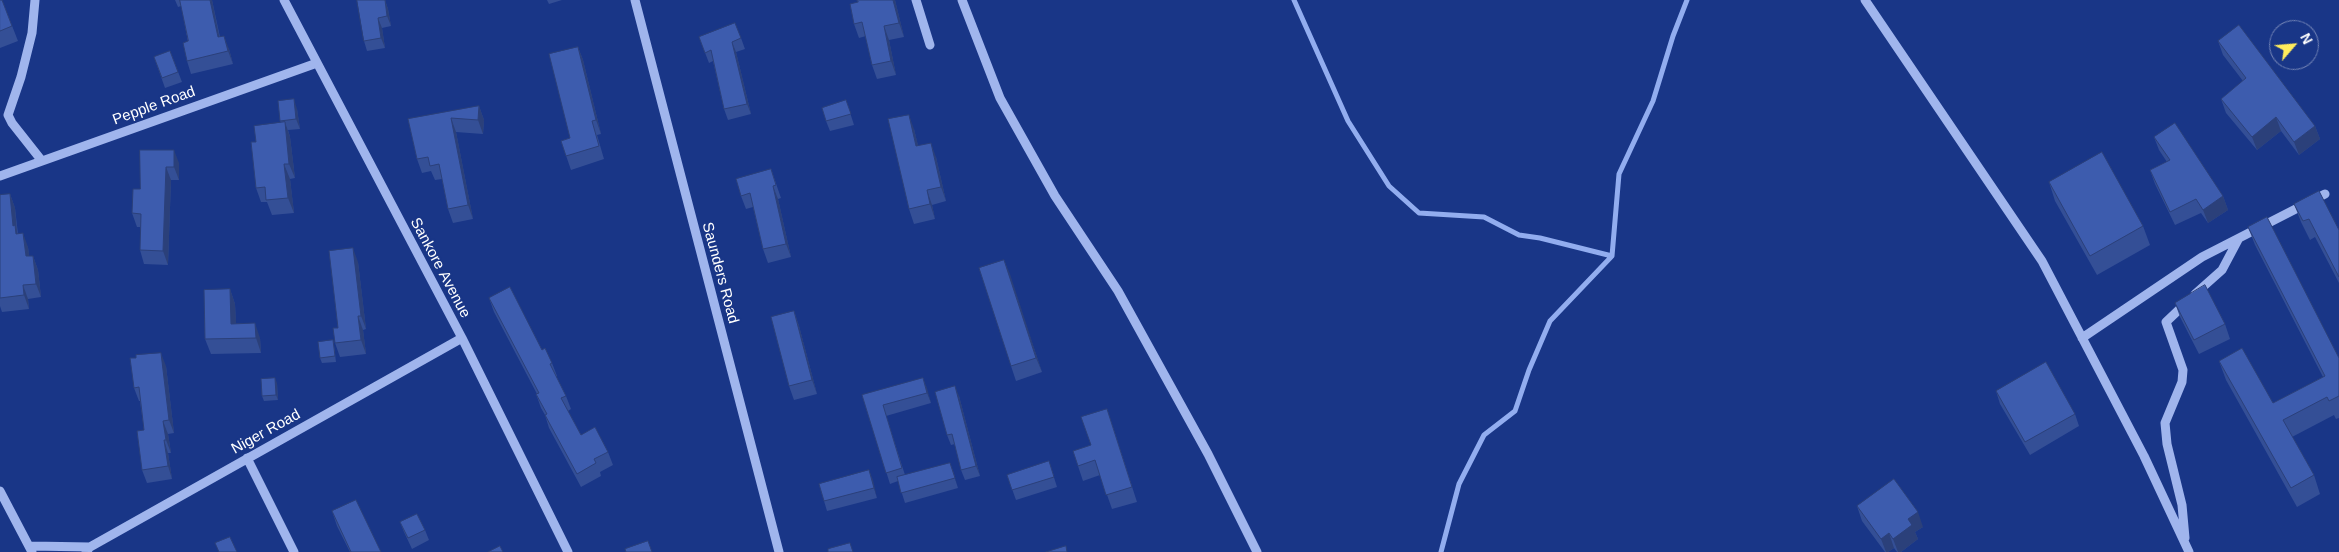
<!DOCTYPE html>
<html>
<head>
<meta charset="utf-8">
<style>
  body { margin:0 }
  #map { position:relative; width:2339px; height:552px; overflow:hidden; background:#193687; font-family:Arial,sans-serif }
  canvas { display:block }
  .north { position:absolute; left:2269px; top:20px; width:50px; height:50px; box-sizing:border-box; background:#193687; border:1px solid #7586b7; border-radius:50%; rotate:63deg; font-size:14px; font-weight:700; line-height:20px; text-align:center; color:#fff }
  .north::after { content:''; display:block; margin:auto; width:18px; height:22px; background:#ffec5c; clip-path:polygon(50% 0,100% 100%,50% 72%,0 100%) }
</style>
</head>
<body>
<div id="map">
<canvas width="2339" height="552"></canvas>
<div class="north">N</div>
</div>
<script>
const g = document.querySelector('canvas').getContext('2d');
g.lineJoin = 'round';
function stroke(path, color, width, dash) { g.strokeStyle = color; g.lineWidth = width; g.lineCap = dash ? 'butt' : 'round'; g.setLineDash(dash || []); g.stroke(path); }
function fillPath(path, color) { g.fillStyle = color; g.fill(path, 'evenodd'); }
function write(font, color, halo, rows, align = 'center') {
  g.font = font + ' Arial,sans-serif'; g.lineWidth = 4; g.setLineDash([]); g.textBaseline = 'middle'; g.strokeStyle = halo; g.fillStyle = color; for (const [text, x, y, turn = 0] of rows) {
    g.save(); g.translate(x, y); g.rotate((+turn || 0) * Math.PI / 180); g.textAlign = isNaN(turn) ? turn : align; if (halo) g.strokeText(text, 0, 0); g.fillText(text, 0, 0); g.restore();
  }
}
const stream = new Path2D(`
  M1294 0 1348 121 1389 186 1419 213 1484 217 1519 235 1540 238 1612 256
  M1441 552 1459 484 1484 435 1515 411 1529 370 1550 321 1612 256 1619 174 1653 101 1673 36 1687 0`);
const minor = new Path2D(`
  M35 0 32 33 21 77 8 115 12 123 42 161
  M284 0 462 338 568 552
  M635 0 779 552
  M916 0 930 45
  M962 0 1000 98 1055 196 1118 291 1208 454 1257 552
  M1865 0 2042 261 2144 456 2189 552
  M0 176 317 63
  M2195 294 2222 270 2239 238
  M2082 338 2202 257 2325 194
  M247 458 294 552
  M0 491 32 552
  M2185 538 2182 505 2167 444 2165 423 2182 382 2183 370 2166 322 2186 303
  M31 546 90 547
  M86 552 90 547 462 338`);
const wall = new Path2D(`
  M0 0H2L18 41 0 48Z
  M175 0H212L220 37 229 49 233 64 191 74 187 61 188 41 181 6 178 7Z
  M385 0 388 9 391 26 382 28 385 48 367 51 364 41Z
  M547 0H562L549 4Z
  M857 0H895L904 37 889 40 896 75 877 79 872 65 866 36 859 38 854 24 858 2Z
  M699 37 741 38 745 49 736 52 751 114 728 120 724 109 713 61 709 63Z
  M2218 41 2315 126 2320 139 2299 155 2281 131 2257 150 2226 113 2221 99 2243 81 2223 55Z
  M578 47 583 60 601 134 597 135 604 159 571 170 561 141 570 138Z
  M170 51 182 82 165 88 154 57Z
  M846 100 854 125 830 131 826 121Z
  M479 106 484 120 483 134 456 132 473 219 453 223 448 209 442 179 435 180 431 171 422 173 417 159 408 119Z
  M297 109 300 129 288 130 290 137 295 178 290 179 294 213 272 215 267 202H261L256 188 281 123 280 121Z
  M914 129 918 146 936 157 946 201 932 205 935 219 914 224 909 209Z
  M2154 137 2223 196 2228 210 2208 223 2201 213 2175 225 2155 184 2150 170 2167 162 2159 150Z
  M140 150 179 163V180H171L168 265 144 264 140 250V227H137L132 213 140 189Z
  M771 169 781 198 778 199 791 257 768 263 763 249 753 207 746 209 741 196Z
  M2049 182 2143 226 2150 245 2097 275 2055 201Z
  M10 194 15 208 18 234 28 247 29 256H33L38 270 41 297 28 299 29 309 2 312 0 306V195Z
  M2294 204 2339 230V283L2315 237 2310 240 2301 222Z
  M2248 227 2339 358V418L2336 419 2334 415 2292 437 2314 475 2320 494 2297 507 2226 380 2219 361 2273 403 2323 377 2255 245Z
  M1004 260 1042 372 1016 381 1011 366Z
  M358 262 366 329 363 330 366 354 340 357 335 343 338 328Z
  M230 289 235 304 236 324 260 338 261 353 211 354 205 339Z
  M489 298 542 350 552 363 557 376H556L566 396 571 409 568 411 581 435 608 452 613 465 600 472 601 476 581 487 549 428 545 415 541 408 536 394H537L494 312Z
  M2175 303 2225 324 2230 339 2199 354 2180 317Z
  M794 311 799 326 817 394 794 400 789 386Z
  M333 340 334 346 336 362 322 363 320 358Z
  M166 366 174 433 168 434 171 453H168L172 479 147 483 142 470 144 430 140 401H139L134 388Z
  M923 378 931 403 886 416 905 475 950 463 958 488 905 503 898 481 890 484 862 395Z
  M277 383 278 400 264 401 262 396Z
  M1996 391 2075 414 2079 426 2030 455 2000 404Z
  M959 396 980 476 965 480 961 470 955 444 951 445 947 435Z
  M1107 409 1137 502 1112 509 1100 475 1083 481 1078 466 1091 445Z
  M869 470 877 498 827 511 824 501Z
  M1052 471 1057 487 1016 500 1007 475Z
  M1857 506 1923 527 1915 532 1918 539 1901 552H1897L1894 548 1888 552H1885L1862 521Z
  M332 511 381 552H350L337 526Z
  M400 522 425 530 429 540 412 549 404 532Z`);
const shadedWall = new Path2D(`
  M210 0H212L222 50 218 37Z
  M385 0 388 9 391 26 387 16Z
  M893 0H895L904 37 899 23Z
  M378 18 382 28 385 48 381 38Z
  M884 26 889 40 896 75 891 61Z
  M224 36 229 49 233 64 228 51Z
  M732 42 736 52 751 114 747 104Z
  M578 47 583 60 601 134 596 120Z
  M294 99 297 109 300 129 296 119Z
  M479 106 484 120 483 134 478 120Z
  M909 115 914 129 922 161 916 146Z
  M2276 117 2281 131 2257 150 2252 137Z
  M451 118 456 132 473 219 468 205Z
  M285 122 290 137 295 178 289 164Z
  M2315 126 2320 139 2299 155 2294 142Z
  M931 143 936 157 946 201 941 187Z
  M174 150 179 163V180L174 167Z
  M284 164 290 179 294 213 288 198Z
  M166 167 171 180 168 265 163 251Z
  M773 186 778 199 791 257 786 244Z
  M927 190 932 205 935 219 930 204Z
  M10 194 15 208 17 232 20 239 21 248 13 226Z
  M2223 196 2228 210 2208 223 2203 210Z
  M23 233 28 247 31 270 26 256Z
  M353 248 358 262 366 329 361 316Z
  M33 256 38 270 41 297 36 284Z
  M1004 260 1010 274 1042 372 1036 358Z
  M23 285 28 299 29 309 24 295Z
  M230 289 235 304 237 338 231 324Z
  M794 311 799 326 817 394 812 380Z
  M358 316 363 330 366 354 361 340Z
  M255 323 260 338 261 353 256 338Z
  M161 353 166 366 174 433 169 420Z
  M275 378 277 383 278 400 276 395Z
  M923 378 927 388 931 403 927 393Z
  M955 386 959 396 980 476 976 466Z
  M163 421 168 434 171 453 166 440Z
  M164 440 168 453 172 479 168 466Z
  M950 463 954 473 958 488 955 478Z
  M869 470 873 480 877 498 874 488Z
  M1918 512 1923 527 1915 532 1918 539 1901 552H1898L1893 539 1908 519Z
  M1889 533 1894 548 1888 552H1886L1881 539Z`);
const building = new Path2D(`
  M0 0H2L12 26 0 31Z
  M180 0H210L218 37 224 36 228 51 187 61 183 43 188 41Z
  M357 0H385L387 16 378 18 381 38 364 41Z
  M857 0H893L899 23 884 26 891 61 872 65 862 22 854 24 850 4 858 2Z
  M735 23 741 38 732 42 747 104 724 109 711 50 705 53 699 37Z
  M2239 25 2315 126 2294 142 2276 117 2252 137 2221 99 2246 78 2218 41Z
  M578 47 596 120 592 121 599 146 566 156 561 141 570 138 549 54Z
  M170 51 178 72 162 78 154 57Z
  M294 99 296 119 280 121 278 101Z
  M846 100 851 114 826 121 822 108Z
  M479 106 478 120 451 118 468 205 448 209 439 164 430 166 428 157 417 159 408 119Z
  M909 115 916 146 931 143 941 187 927 190 930 204 909 209 888 119Z
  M285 122 289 164H284L288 198 266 200 265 187 256 188 251 142H256L254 126Z
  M2175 123 2223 196 2203 210 2196 199 2170 212 2150 170 2170 160 2154 137Z
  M140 150H174V167H166L163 251 140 250 141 214 132 213 133 189H140Z
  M2102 152 2143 226 2090 256 2049 182Z
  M771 169 776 185 773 186 786 244 763 249 750 193 741 196 736 179Z
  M2319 191 2339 230V277L2309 219 2303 221 2294 204Z
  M10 194 13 226 15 225 16 234 23 233 26 256H33L36 284 23 285 24 295 0 298V195Z
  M2267 217 2339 358V396L2329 401 2327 397 2283 420 2314 475 2291 488 2219 361 2242 348 2273 403 2325 376 2248 227Z
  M353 248 361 316H358L361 340 335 343 333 328H338L329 251Z
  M1004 260 1036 358 1011 366 979 268Z
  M2205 285 2225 324 2194 340 2175 303Z
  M510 287 542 350 545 348 552 363 550 364 566 396 561 398 581 435 595 427 608 452 594 459 596 463 577 474 545 415 547 414 536 394 539 393 489 298Z
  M230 289 231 324 255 323 256 338 205 339 204 290Z
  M794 311 812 380 789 386 771 317Z
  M333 340 335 356 320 358 318 342Z
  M161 353 169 420 163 421 166 440H164L168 466 142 470 137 431 144 430 139 387 134 388 130 358H136V355Z
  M2046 362 2075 414 2025 442 1996 391Z
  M275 378 276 395 262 396 261 379Z
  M923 378 927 393 883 405 902 468 886 473 862 395Z
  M955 386 976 466 961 470 952 434 947 435 935 392Z
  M1107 409 1132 487 1106 495 1095 460 1078 466 1073 451 1091 445 1081 417Z
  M1049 461 1054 477 1012 490 1007 475Z
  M950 463 955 478 901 493 897 477Z
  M869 470 874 488 824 501 819 484Z
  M1894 479 1918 512 1908 519 1912 525 1893 539 1889 533 1881 539 1857 506Z
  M356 500 381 552H351L332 511Z
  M417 514 425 530 408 538 400 522Z
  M230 537 237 552H219L215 543Z
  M648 541 652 552H626L625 549Z
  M850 543 853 552H828V549Z
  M500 546 503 552H488Z
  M1066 546 1067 552H1046Z`);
const streetNames = [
  ["Pepple Road",154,106,-20],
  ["Sankore Avenue",440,268,62],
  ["Saunders Road",720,273,75],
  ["Niger Road",266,432,-29]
];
stroke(stream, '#92adef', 5);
stroke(minor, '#a0b5ed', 9);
fillPath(wall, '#344f96');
fillPath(shadedWall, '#2b407a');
fillPath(building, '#3d5cae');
stroke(building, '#2b407a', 1);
write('15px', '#fff', '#193687', streetNames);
</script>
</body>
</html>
